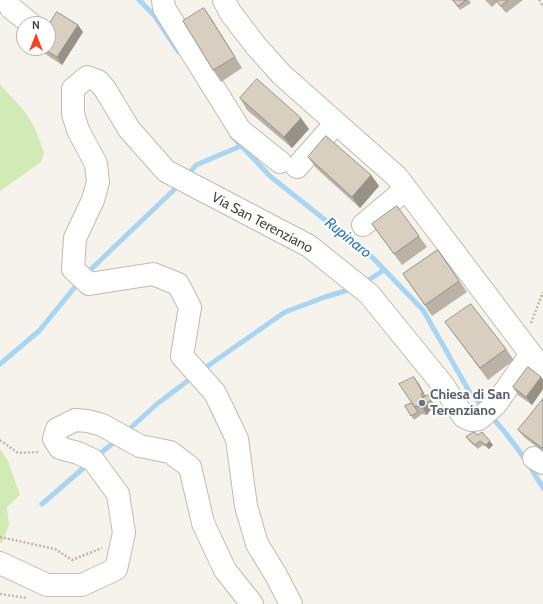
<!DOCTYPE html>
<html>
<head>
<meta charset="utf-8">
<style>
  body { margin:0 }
  #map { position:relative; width:543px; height:604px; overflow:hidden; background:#f6f3ec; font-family:Cabin,sans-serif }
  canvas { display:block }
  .north { position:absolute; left:16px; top:16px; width:40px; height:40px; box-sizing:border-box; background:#fff; border:1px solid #b7b4b0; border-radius:50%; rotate:0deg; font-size:11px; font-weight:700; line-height:16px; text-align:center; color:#4b4439 }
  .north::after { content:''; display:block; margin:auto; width:14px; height:18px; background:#fc3f1d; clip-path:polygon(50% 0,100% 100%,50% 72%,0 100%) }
</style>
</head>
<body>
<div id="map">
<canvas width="543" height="604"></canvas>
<div class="north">N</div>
</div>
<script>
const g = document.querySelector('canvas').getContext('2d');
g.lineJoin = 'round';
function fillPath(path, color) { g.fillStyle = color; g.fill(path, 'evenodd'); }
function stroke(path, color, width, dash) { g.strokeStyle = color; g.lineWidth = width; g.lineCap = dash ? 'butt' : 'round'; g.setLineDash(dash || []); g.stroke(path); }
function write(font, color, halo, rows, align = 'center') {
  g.font = font + ' Cabin,sans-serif'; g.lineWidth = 4; g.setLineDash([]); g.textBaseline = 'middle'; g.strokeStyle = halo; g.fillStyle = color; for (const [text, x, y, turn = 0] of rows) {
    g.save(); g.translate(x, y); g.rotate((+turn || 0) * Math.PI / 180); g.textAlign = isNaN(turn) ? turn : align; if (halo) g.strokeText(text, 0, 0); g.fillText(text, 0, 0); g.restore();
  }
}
const green = new Path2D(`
  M0 84 26 113 35 128 44 153 41 162 0 191Z
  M0 449 8 461 20 495 7 507 9 525 2 543H0Z`);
const stream = new Path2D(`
  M139 0 154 15 178 51
  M232 136 271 177 373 258 423 310 469 391 485 409
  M186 177 196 165 241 146
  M86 274 180 184
  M364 283 384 270
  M0 364 39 331 79 282
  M202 370 285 312 325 297 352 289
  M491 416C511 438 528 462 543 488
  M126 432 157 404 194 376
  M97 456 117 440
  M42 504 88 464`);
const path = new Path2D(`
  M539 0 543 6
  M531 323 543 292
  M0 440 18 453 40 452
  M0 537 55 549 72 560 102 548
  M0 594 27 598`);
const minor = new Path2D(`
  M7 0 11 8 31 24
  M163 0 164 8 240 130 280 162
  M224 0 230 12 256 46 282 75 397 177 543 370
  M297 167 336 123
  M363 225 406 189
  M534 458 543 463
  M0 563 47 585H82L116 569 124 533 118 494 93 460 78 453 60 448 54 439 57 429 75 420 88 421 102 425 140 446 170 452 190 467 203 523 225 570 252 604
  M291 604 276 575 257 544 246 506 237 439 215 393 182 356 190 307 178 284 153 274 89 284 73 269 75 238 93 200 98 182 96 164 78 130 73 114V89L87 77 98 81 105 89 129 129 166 171 309 246 369 294 443 385 464 417 471 420 479 419 496 404 530 355`);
const wall = new Path2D(`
  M453 0H469L471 3 460 10Z
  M485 0H523L506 13 497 2 492 7Z
  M204 8 212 20 242 68 221 82 213 70Z
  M78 25 83 32 62 65 42 52 39 48H48Z
  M240 98 309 129 292 148 247 110Z
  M308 157 371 175 379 186 360 208 316 168Z
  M372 224 419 236 427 247 402 265Z
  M438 250 467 292 432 316 403 274Z
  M445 322 506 349 514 360 488 380Z
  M541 377 543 380V389L532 405 518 395 513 387Z
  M419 384 426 397 428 395 434 404 429 407 431 409 427 415 421 414V415L414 420 405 406 412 403Z
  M543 400V452L524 437 518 430Z
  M478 435 493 445 489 449 483 445 478 449 469 441 466 437Z`);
const shadedWall = new Path2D(`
  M204 8 212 20 242 68 235 57Z
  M78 25 83 32 62 65 57 57Z
  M301 118 309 129 292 148 284 137Z
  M371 175 379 186 360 208 352 197Z
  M414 377 419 384 428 401 423 393Z
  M541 377 543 380V389L532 405 526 397Z
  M425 402 431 409 427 415 422 407Z
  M490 441 493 445 489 449 486 445Z`);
const building = new Path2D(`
  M453 0H466L458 6Z
  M496 0H508L501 6Z
  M204 8 235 57 213 70 183 21Z
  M57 12 78 25 57 57 42 48H48V26Z
  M257 79 301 118 284 137 240 98Z
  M326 136 371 175 352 197 308 157Z
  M397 206 419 236 394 254 372 224Z
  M438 250 459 281 425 305 403 274Z
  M471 304 506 349 480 368 445 322Z
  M528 367 541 377 526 397 513 387Z
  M414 377 423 393 421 394 425 402 422 407 414 406 399 384Z
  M428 395 431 400 426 403 423 398Z
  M543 399V447L542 448 518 430Z
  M412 403 418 412 411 416 405 406Z
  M474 432 478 435 482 432 490 441 486 445 480 441 475 445 466 437Z`);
const markers = [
  [422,403,4,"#6b7280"]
];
const streetNames = [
  ["Via San Terenziano",262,223,28]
];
const worshipNames = [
  ["Chiesa di San",430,395],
  ["Terenziano",430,411]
];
const waterNames = [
  ["Rupinaro",348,238,39]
];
fillPath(green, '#d2eab5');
stroke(stream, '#a9d4f2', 5);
stroke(minor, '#c2bbae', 24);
stroke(path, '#c4b79f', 2.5, [2, 2]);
stroke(minor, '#fff', 22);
fillPath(wall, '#bab2a6');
fillPath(shadedWall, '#979187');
fillPath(building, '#d8cfc1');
stroke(building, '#979187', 1);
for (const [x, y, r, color] of markers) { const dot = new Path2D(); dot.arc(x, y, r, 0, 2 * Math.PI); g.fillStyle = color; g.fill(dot); stroke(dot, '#fff', 1.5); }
write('14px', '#4b4439', '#fff', streetNames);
write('bold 14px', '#5b616d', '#fff', worshipNames, 'left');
write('italic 15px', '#2e7ab2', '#fff', waterNames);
</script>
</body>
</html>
